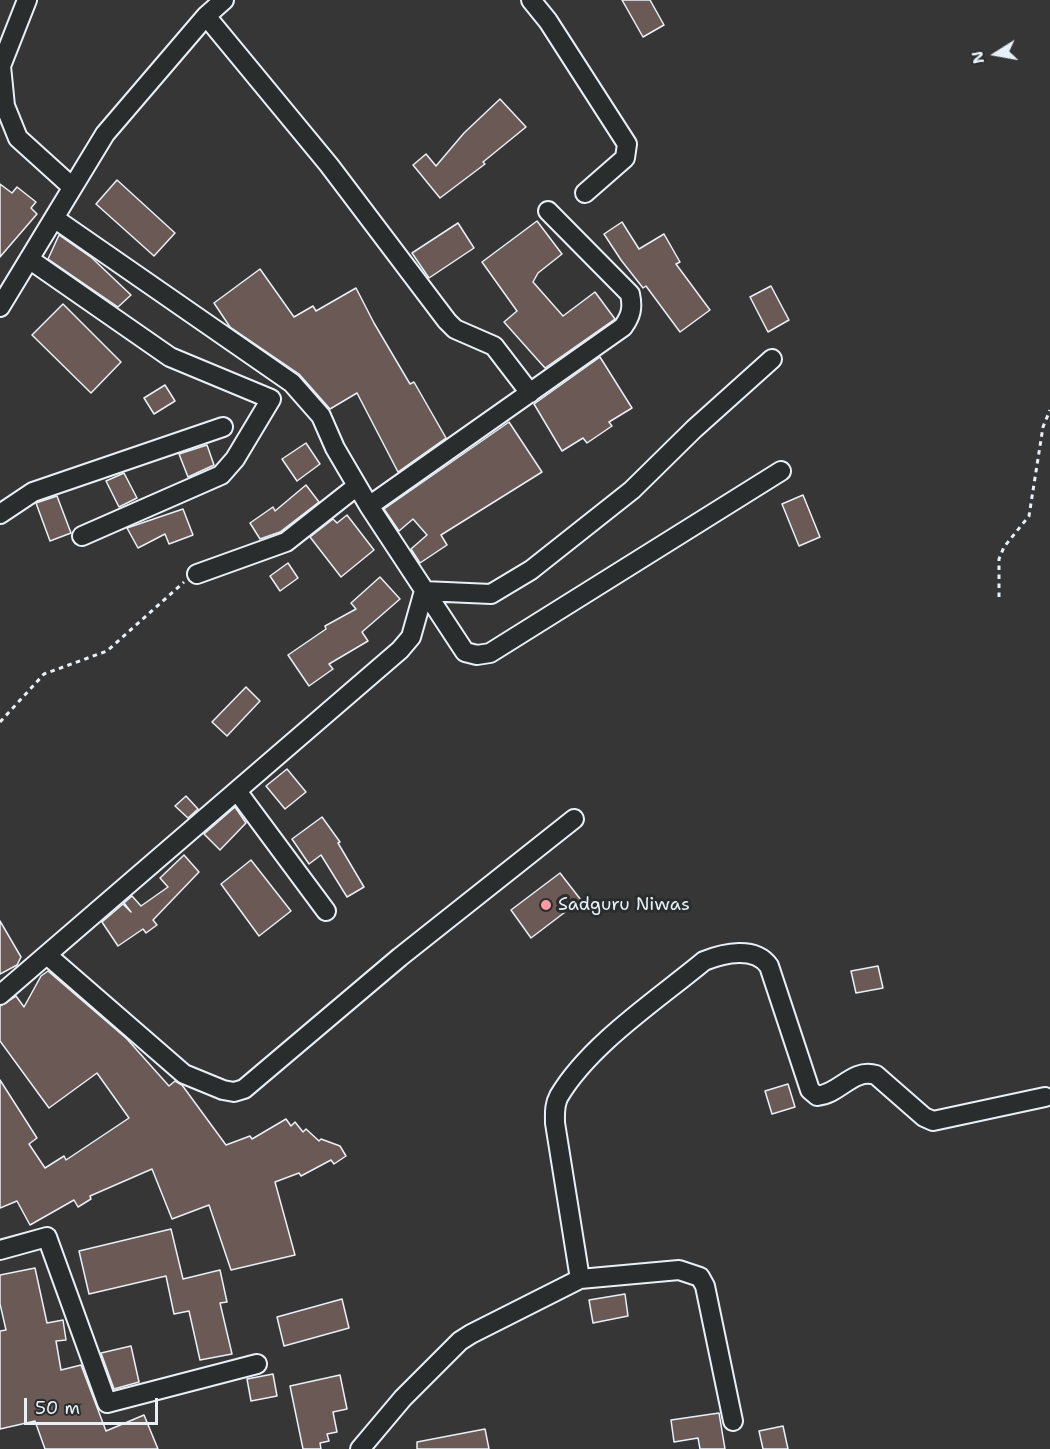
<!DOCTYPE html>
<html>
<head>
<meta charset="utf-8">
<style>
  body { margin:0 }
  #map { position:relative; width:1050px; height:1449px; overflow:hidden; background:#373636; font-family:"Shantell Sans",sans-serif }
  canvas { display:block }
  .north { position:absolute; left:966px; top:24px; width:60px; height:60px; -webkit-text-stroke:4px #2a2d2e; paint-order:stroke; rotate:259deg; font-size:16px; font-weight:700; line-height:24px; text-align:center; color:#e8f1f8 }
  .north::after { content:''; display:block; margin:auto; width:21px; height:27px; background:#e8f1f8; clip-path:polygon(50% 0,100% 100%,50% 72%,0 100%) }
  .scale { position:absolute; left:24px; top:1398px; width:134px; height:27px; box-sizing:border-box; border:3px solid #e8f1f8; border-top:0; padding-left:8px; font-size:18px; line-height:21px; white-space:nowrap; color:#e8f1f8; -webkit-text-stroke:4px #2a2d2e; paint-order:stroke }
</style>
</head>
<body>
<div id="map">
<canvas width="1050" height="1449"></canvas>
<div class="north">N</div>
<div class="scale">50 m</div>
</div>
<script>
const g = document.querySelector('canvas').getContext('2d');
g.lineJoin = 'round';
function fillPath(path, color) { g.fillStyle = color; g.fill(path, 'evenodd'); }
function stroke(path, color, width, dash) { g.strokeStyle = color; g.lineWidth = width; g.lineCap = dash ? 'butt' : 'round'; g.setLineDash(dash || []); g.stroke(path); }
function write(font, color, halo, rows, align = 'center') {
  g.font = font + ' "Shantell Sans",sans-serif'; g.lineWidth = 6; g.setLineDash([]); g.textBaseline = 'middle'; g.strokeStyle = halo; g.fillStyle = color; for (const [text, x, y, turn = 0] of rows) {
    g.save(); g.translate(x, y); g.rotate((+turn || 0) * Math.PI / 180); g.textAlign = isNaN(turn) ? turn : align; if (halo) g.strokeText(text, 0, 0); g.fillText(text, 0, 0); g.restore();
  }
}
const building = new Path2D(`
  M622 0H650L664 25 643 37Z
  M500 99 526 127 483 162 485 164 440 198 413 165 426 154 436 166 464 133Z
  M117 180 175 233 154 256 96 204Z
  M0 184 12 193 17 187 36 202 31 208 37 214 0 257Z
  M537 221 562 254 538 273 533 282 563 316 595 292 615 319 545 368 504 322 517 311 482 262Z
  M622 222 639 249 664 234 680 262 676 264 710 310 680 332 646 286 643 288 621 260 604 234Z
  M458 223 474 248 429 278 412 253Z
  M59 235 92 258 131 295 118 307 48 259Z
  M260 269 294 317 313 306 316 311 356 288 374 323 410 384 414 382 446 438 398 472 357 393 330 409 299 374 230 327 214 303Z
  M771 286 789 320 768 332 750 297Z
  M63 304 121 362 91 393 32 335Z
  M600 357 632 408 609 422 612 426 587 443 583 438 562 451 534 404Z
  M165 385 175 401 154 414 144 398Z
  M509 422 542 472 441 535 447 545 420 563 411 549 427 535 413 519 399 531 384 509Z
  M306 443 320 464 297 481 282 459Z
  M207 445 214 465 188 477 179 454Z
  M124 473 137 498 119 507 106 481Z
  M306 485 319 502 280 532 260 539 250 523 273 507 275 511Z
  M803 495 820 537 799 546 782 504Z
  M57 496 71 533 50 541 36 503Z
  M183 509 193 535 169 544 165 534 138 548 127 528Z
  M347 515 374 550 341 577 310 537 333 519 337 523Z
  M288 563 298 578 280 591 270 576Z
  M380 577 400 599 362 632 368 641 329 664 333 669 309 686 288 655 326 629 325 626 356 609 351 603Z
  M246 687 260 701 227 736 212 722Z
  M287 769 306 792 285 809 266 786Z
  M186 796 198 809 188 818 175 806Z
  M235 807 246 823 220 850 204 834Z
  M322 817 340 842 338 843 364 887 347 897 321 855 309 864 292 839Z
  M184 855 199 872 153 920 157 925 146 933 143 929 118 946 102 922 123 904 131 912 124 903 132 896 141 906 168 887 160 878Z
  M251 860 291 911 259 936 221 884Z
  M560 873 581 900 531 938 511 910Z
  M0 921 21 957 17 965 0 974Z
  M878 966 883 988 856 993 851 971Z
  M48 971 127 1039 169 1086 175 1081 182 1085 226 1145 250 1136 252 1139 286 1119 291 1126 295 1122 303 1132 306 1129 319 1141 321 1139 340 1146 346 1156 334 1164 331 1160 301 1176 299 1173 275 1182 295 1255 231 1270 209 1205 172 1219 152 1169 90 1196 91 1199 78 1207 74 1200 30 1225 17 1201 0 1208V1080L37 1138 29 1144 45 1168 64 1156 66 1160 129 1118 97 1073 49 1108 0 1041V1006L16 996 24 1007 41 976Z
  M788 1084 795 1107 772 1114 765 1091Z
  M171 1229 183 1279 220 1270 227 1302 220 1303 232 1354 200 1360 189 1311 174 1314 166 1276 89 1294 79 1251Z
  M35 1268 47 1323 63 1320 66 1340 56 1341 61 1370 81 1365 106 1431 144 1415 158 1449H45L35 1421 0 1429V1331L6 1330 0 1304V1275Z
  M625 1294 628 1316 593 1323 589 1300Z
  M342 1299 349 1328 284 1346 277 1317Z
  M131 1346 139 1382 114 1389 101 1353Z
  M273 1374 277 1396 251 1401 247 1379Z
  M340 1375 347 1409 333 1412 337 1432 327 1434 329 1441 320 1443 321 1449H303L290 1386Z
  M719 1413 725 1449H700L698 1438 674 1442 671 1420Z
  M783 1426 788 1449H763L759 1431Z
  M485 1429 489 1449H417V1442Z`);
const path = new Path2D(`
  M999 597V559L1004 547 1029 516 1043 427 1050 410
  M0 722 44 674 107 651 184 582`);
const minor = new Path2D(`
  M27 0 1 66 5 106 18 138 71 186
  M531 0 548 21 627 144 625 158 585 193
  M206 16 329 165 447 321 455 329 494 346 530 393
  M54 218 292 383 321 416 335 448 369 506 465 652 477 655 490 653 781 471
  M29 259 170 357 271 399 235 459 221 475 82 536
  M0 307 105 134 206 16 224 0
  M369 506 623 327C631 316 633 308 630 294L548 211
  M0 514 33 492 223 427
  M197 574 286 542 357 486
  M424 591 491 594 531 570 632 490 694 429 772 359
  M237 791 326 911
  M47 955 184 1074 223 1090 234 1092 244 1089 400 957 574 819
  M0 995 400 650 411 637 424 591
  M0 1250 47 1237 107 1403 257 1364
  M580 1279 555 1123C555 1114 554 1105 559 1096 590 1044 657 1000 704 961 724 953 755 946 769 966L810 1090 817 1096C840 1094 852 1068 876 1075L924 1117 933 1121 1045 1097
  M360 1449 403 1398 460 1341 471 1334 580 1279 679 1270 700 1277 705 1286 733 1421`);
const markers = [
  [546,905,6,"#ff9aa2"]
];
const poiNames = [
  ["Sadguru Niwas",558,905]
];
fillPath(building, '#6b5956');
stroke(building, '#e8f1f8', 1.5);
stroke(minor, '#e8f1f8', 22);
stroke(path, '#e8f1f8', 3, [4.5, 4.5]);
stroke(minor, '#2a2d2e', 18);
for (const [x, y, r, color] of markers) { const dot = new Path2D(); dot.arc(x, y, r, 0, 2 * Math.PI); g.fillStyle = color; g.fill(dot); stroke(dot, '#2a2d2e', 2); }
write('18px', '#e8f1f8', '#2a2d2e', poiNames, 'left');
</script>
</body>
</html>
